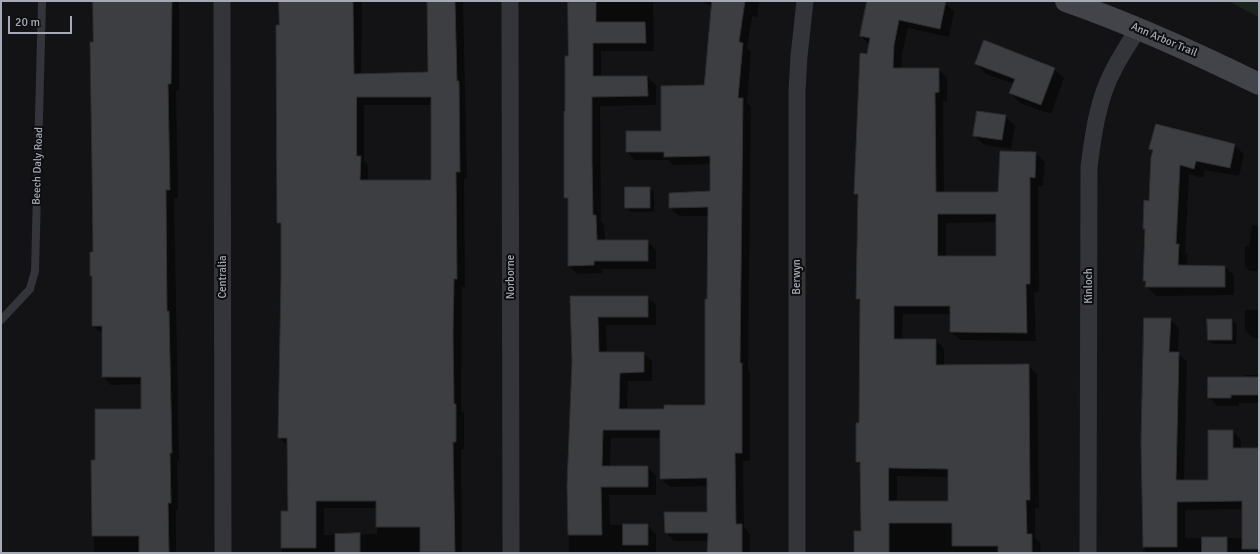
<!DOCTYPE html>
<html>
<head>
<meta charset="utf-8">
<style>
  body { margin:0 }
  #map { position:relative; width:1260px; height:554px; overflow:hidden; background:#131315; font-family:Signika,sans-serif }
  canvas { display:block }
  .frame { position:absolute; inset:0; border:2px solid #a4aab6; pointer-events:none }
  .scale { position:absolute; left:8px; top:16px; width:64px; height:18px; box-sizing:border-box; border:2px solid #a4aab6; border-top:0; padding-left:5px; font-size:12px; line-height:14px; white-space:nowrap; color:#a4aab6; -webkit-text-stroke:3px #0e0e10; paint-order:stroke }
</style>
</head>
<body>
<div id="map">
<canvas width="1260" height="554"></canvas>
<div class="frame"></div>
<div class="scale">20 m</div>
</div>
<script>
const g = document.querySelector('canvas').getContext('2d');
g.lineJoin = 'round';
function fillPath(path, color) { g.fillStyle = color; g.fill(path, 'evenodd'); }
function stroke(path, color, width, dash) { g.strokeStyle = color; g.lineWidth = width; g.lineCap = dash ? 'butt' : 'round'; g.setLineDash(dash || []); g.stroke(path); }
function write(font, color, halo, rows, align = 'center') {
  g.font = font + ' Signika,sans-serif'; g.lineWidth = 4; g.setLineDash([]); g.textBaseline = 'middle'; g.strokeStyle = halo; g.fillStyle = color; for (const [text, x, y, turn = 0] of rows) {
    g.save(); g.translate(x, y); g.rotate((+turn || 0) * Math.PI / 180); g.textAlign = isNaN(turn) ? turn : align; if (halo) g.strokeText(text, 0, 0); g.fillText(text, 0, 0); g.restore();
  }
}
const green = new Path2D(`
  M1228 1H1259V17Z`);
const shadow = new Path2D(`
  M94 1H179V91H176L178 198H174L179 461H177L178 510H176V553H94L92 461H96L142 410V384L111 385 103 377V334L93 326V278L91 276 94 252Z
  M280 1H362L361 74 429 73 428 1H463L467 179H464L465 287H462L461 411 464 413V449H461L462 553H282V512H289L288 446 279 438 280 347H282V226L278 222ZM364 105H432V181H368V165L364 161ZM324 508H377V534L324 535Z
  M573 1H656H653L654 51H601V77H647L656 85V105L600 106 601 221 604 225 605 241H647L656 250V269H602V273L578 274 569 266V201L565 197 566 112Z
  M702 1 759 2 757 17 752 16 747 48 751 52 747 102 751 107 748 370 750 373V461H743L744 527 750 534V553H708L709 541H674L666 533 708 513V486L670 487 661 479V438H611L610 467H648L656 476V495H609L610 525H647L656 534V553H569L568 486 573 362 571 297H647L656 305V325H606L607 353H643L652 361V381H628L627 410H665L706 406 709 216H679L670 208 711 192V164L673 165 669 160H635L627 152 662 132 705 86 712 7Z
  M868 1H933L945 3 954 12 949 37 908 28 902 54V69H938L947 78V101H943L944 193H999L1036 153 1045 162 1043 186H1038L1039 292H1034L1036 341 960 340 951 332V314H903L902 340H936L944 349V365H1028L1037 374 1039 508H1035V538L1040 543 1041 553H855L862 532 861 466 857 462 860 424 861 303 857 299 859 198 855 194 861 54 868 55 870 45 861 36ZM997 222V257H946V223ZM897 476 949 477V502H897Z
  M985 41 1054 69 1064 78 1051 114 1020 103 1011 93 1014 84 986 74 976 64Z
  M1005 116 1015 126 1011 149 984 145 974 135Z
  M1234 145 1244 154 1239 176 1205 170 1203 178 1189 174 1185 252 1188 255 1187 266H1225L1234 276V295L1156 296 1147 286 1144 281 1146 230 1144 228 1150 202 1154 152 1150 148Z
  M649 188 654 192V212H631L626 207Z
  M1252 225 1259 226V271H1250L1245 266V246H1249Z
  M1245 310H1259V339L1253 338 1245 330Z
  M1170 319 1179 328 1178 353 1187 362 1184 481H1209L1233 431 1241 440V449H1259V553H1145L1142 442ZM1243 509V538H1185V510Z
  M1232 320 1237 325 1236 344H1213L1209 340Z
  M1245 375H1259V403H1239V406H1217L1209 397 1245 378Z`);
const building = new Path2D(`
  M93 1H172L171 84H168L170 190H166L167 311H169L172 453H170L171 503H168L169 553H139V536H92L91 460H95V409H141V377H102V326H92V276H90V252H93L92 169 90 42H93Z
  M279 1H353L354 74 428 72 427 1H455L457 81H459L460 172H456L457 279H454L453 334 454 404H456V442H453L455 552H420V527H376V501H316V548H281V511H288L287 438H278L281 278V223H277L276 25H279ZM357 97H431V180H360L361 156H357Z
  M712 1H745L739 42 743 43 738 98H743L740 363H742V453H735L736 524H742V553H707L708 533H665L664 512H707V478L660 479V430H603L602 466H648V487H601L602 535H568L567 486 572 362 570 296H648V317H598L599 352H644V372L620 373 619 409H664V405H705V299H707L708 207 669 208V193L710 191V156L664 157V152H626V131H661V86L704 85Z
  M867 1H946L940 29 899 20 894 45 893 68H939V92L935 93 936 192H998L1000 151 1036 152 1035 178 1030 177V284H1026L1027 333 950 332V306H894V339H936V365L1029 364 1030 500H1026L1027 534H1032V553H998V546H952V523H889V553H854V531H861L860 462H856V423H859L860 299H856L858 194H854L860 53 867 54 870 38 860 36ZM938 214H996V256H938ZM889 468 948 469V501H889Z
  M568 2H596V22H645L646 43H593V76H647L648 96 592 97V160L593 215H596L597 240H648V261H594V265L568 266V198H564V111H565V56H568Z
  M984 40 1055 68 1041 105 1009 93 1015 79 975 64Z
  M977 111 1006 115 1002 140 973 136Z
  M1156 124 1235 144 1230 168 1196 161 1194 169 1180 165 1176 244H1179L1178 265 1225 266V287H1145L1146 281H1143L1145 229H1143L1144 200 1149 201 1151 157 1153 150 1149 149Z
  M625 187H650V208H625Z
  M1144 318H1171L1169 352H1179L1176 480H1208V430H1233V448H1259V549H1242V501L1177 502V547H1143L1141 442Z
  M1207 319H1232V340H1208Z
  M1208 377H1259V395H1231V398H1208Z
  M623 524H648V545H623Z
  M360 533V553H335V534Z
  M1202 537H1227V553H1202Z`);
const lane = new Path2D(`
  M1 320 30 289 35 271 42 1`);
const street = new Path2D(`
  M222 1 223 553
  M510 1 511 553
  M797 553V91L799 56 805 1
  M1088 553 1089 167C1093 135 1098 98 1114 69 1121 55 1130 42 1138 29`);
const secondary = new Path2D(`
  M1066 1C1132 24 1196 53 1259 84`);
const streetNames = [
  ["Ann Arbor Trail",1164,40,23],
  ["Beech Daly Road",38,166,-88],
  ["Centralia",223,277,-90],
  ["Norborne",511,277,-90],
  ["Berwyn",797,277,-90],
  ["Kinloch",1089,286,-90]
];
fillPath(green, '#1b231c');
fillPath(shadow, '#0007');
fillPath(building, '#3d3e42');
stroke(building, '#2d2d31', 1);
stroke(lane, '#34353a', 8);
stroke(street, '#34353a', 17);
stroke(secondary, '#42444a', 22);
write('11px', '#a4aab6', '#0e0e10', streetNames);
</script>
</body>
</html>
